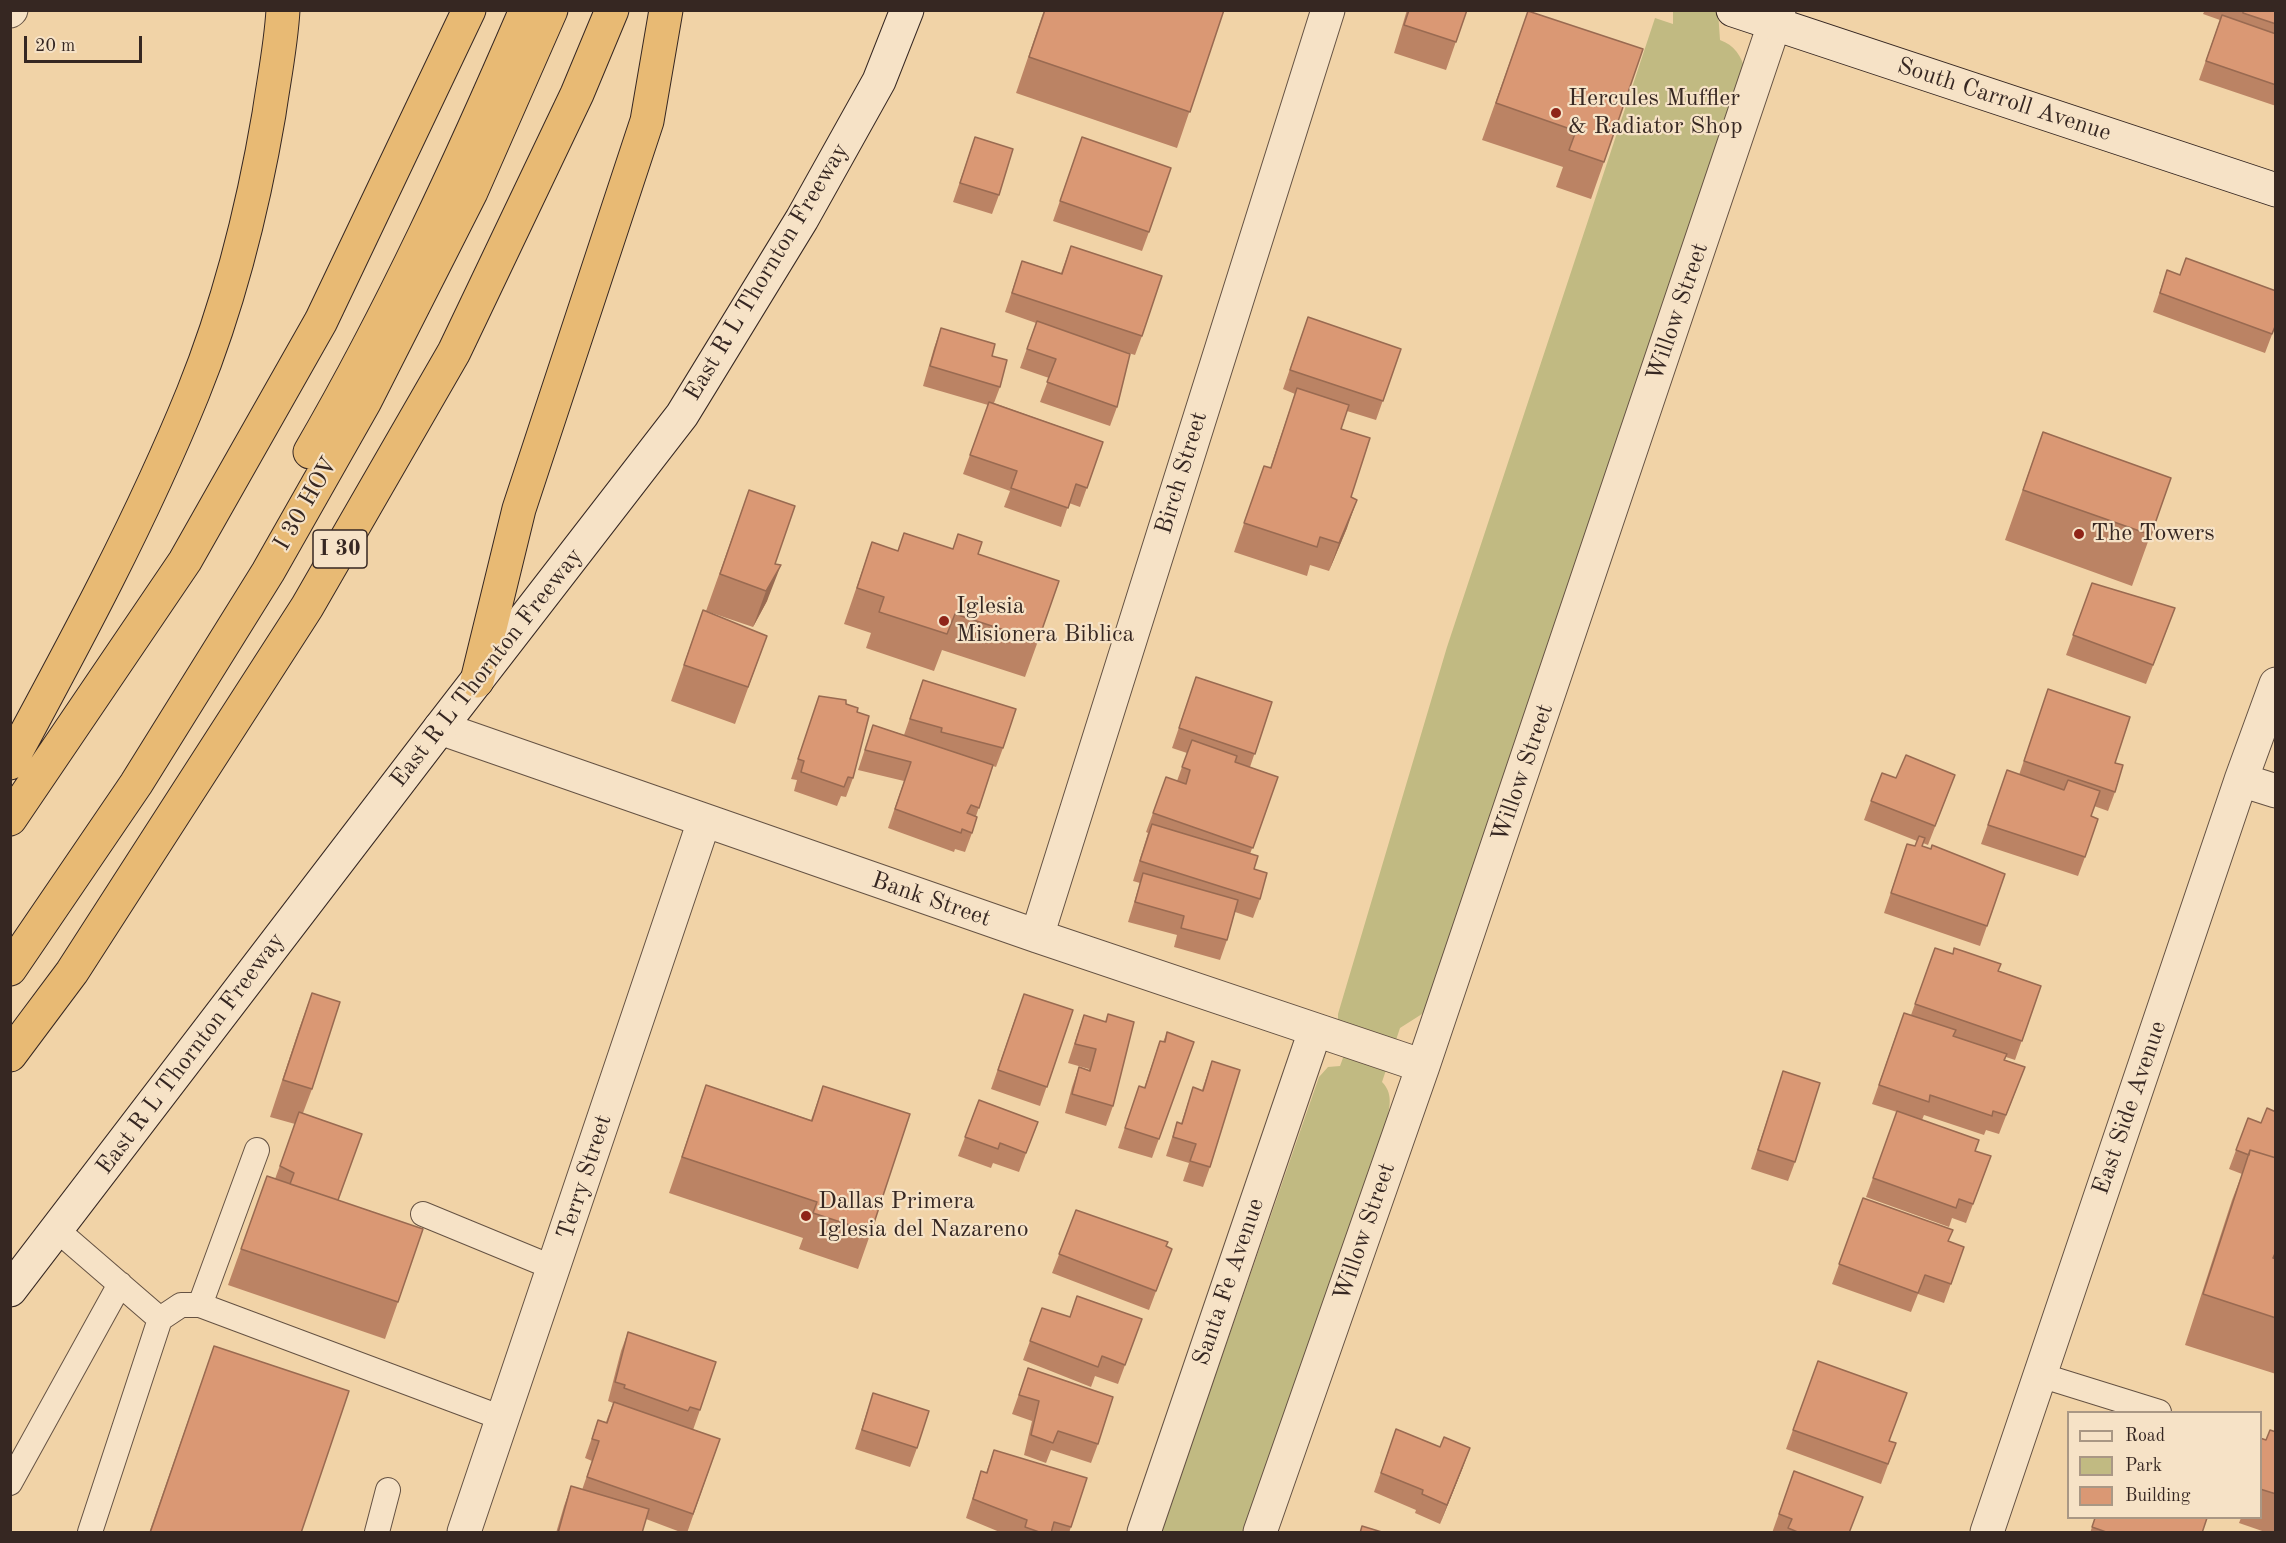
<!DOCTYPE html>
<html>
<head>
<meta charset="utf-8">
<style>
  body { margin:0 }
  #map { position:relative; width:2286px; height:1543px; overflow:hidden; background:#f1d3a7; font-family:"Old Standard TT",serif }
  canvas { display:block }
  .frame { position:absolute; inset:0; border:12px solid #362722; pointer-events:none }
  .legend { position:absolute; left:2067px; top:1411px; width:195px; height:108px; box-sizing:border-box; background:#f6e2c6; border:2px solid #a99784; margin:0; padding:8px 10px; list-style:none; font-size:18px; color:#362722 }
  .legend li { display:flex; align-items:center; gap:12px; height:30px }
  .legend b { width:30px; border:2px solid #a99784 }
  .scale { position:absolute; left:24px; top:36px; width:118px; height:27px; box-sizing:border-box; border:3px solid #362722; border-top:0; padding-left:8px; font-size:18px; line-height:21px; white-space:nowrap; color:#362722; -webkit-text-stroke:4px #f6e2c6; paint-order:stroke }
</style>
</head>
<body>
<div id="map">
<canvas width="2286" height="1543"></canvas>
<div class="frame"></div>
<ul class="legend">
<li><b style="height:8px;background:#f6e2c6"></b>Road</li>
<li><b style="height:16px;background:#c1ba82"></b>Park</li>
<li><b style="height:16px;background:#da9874"></b>Building</li>
</ul>
<div class="scale">20 m</div>
</div>
<script>
const g = document.querySelector('canvas').getContext('2d');
g.lineJoin = 'round';
function fillPath(path, color) { g.fillStyle = color; g.fill(path, 'evenodd'); }
function stroke(path, color, width, dash) { g.strokeStyle = color; g.lineWidth = width; g.lineCap = dash ? 'butt' : 'round'; g.setLineDash(dash || []); g.stroke(path); }
function write(font, color, halo, rows, align = 'center') {
  g.font = font + ' "Old Standard TT",serif'; g.lineWidth = 4.5; g.setLineDash([]); g.textBaseline = 'middle'; g.strokeStyle = halo; g.fillStyle = color; for (const [text, x, y, turn = 0] of rows) {
    g.save(); g.translate(x, y); g.rotate((+turn || 0) * Math.PI / 180); g.textAlign = isNaN(turn) ? turn : align; if (halo) g.strokeText(text, 0, 0); g.fillText(text, 0, 0); g.restore();
  }
}
const green = new Path2D(`
  M1673 11H1718L1720 40C1734 45 1742 56 1745 71L1428 1004 1422 1014 1400 1028 1382 1082C1393 1093 1390 1106 1387 1120L1243 1532H1161L1319 1077 1328 1067 1340 1066 1354 1028 1338 1020V1014L1447 647 1655 18 1673 24Z`);
const lane = new Path2D(`
  M423 1214 554 1268
  M57 1230 160 1319
  M200 1305 257 1150
  M2040 1375 2159 1412
  M10 1483 120 1284
  M90 1532 160 1319 181 1305H200L502 1418
  M377 1532 388 1490`);
const street = new Path2D(`
  M10 11 11 10
  M440 728 1037 936 1423 1066
  M2241 780 2276 791
  M1037 936 1328 10
  M464 1532 704 821
  M1144 1532 1315 1031
  M1260 1532 1423 1066 1779 10
  M1987 1532 2241 780 2276 684`);
const secondary = new Path2D(`
  M1733 10 2276 190
  M10 1290 440 728 682 415 802 219 879 81 907 10`);
const highway = new Path2D(`
  M310 452C392 311 461 161 526 10
  M477 681 519 509 647 121 666 10
  M10 763C76 641 141 521 193 393 229 304 253 208 269 114 274 79 281 45 283 10
  M10 819 185 561 321 321 469 10
  M10 969 136 784 268 572 365 401 471 192 551 10
  M10 1055 72 972 307 607 454 352 577 94 612 10`);
const wall = new Path2D(`
  M1044 10H1224L1177 148 1016 93Z
  M1407 10H1467L1446 70 1394 53Z
  M2205 10H2276V106L2199 80 2220 20 2203 14Z
  M1528 11 1604 162 1591 199 1556 187 1563 167 1482 140Z
  M975 137 999 195 992 214 953 202Z
  M1082 137 1149 232 1142 251 1053 221Z
  M1071 246 1142 336 1135 355 1122 351 1117 407 1110 426 1040 402 1049 378 1020 368 1036 323 1005 312 1022 261 1061 273Z
  M2167 270 2276 324 2265 353 2153 312Z
  M1308 317 1401 349 1376 420 1347 411 1341 429 1351 497 1347 528 1329 571 1310 565 1307 576 1234 552 1264 466 1270 468 1295 394 1283 389Z
  M941 328 992 356 1000 387 994 403 1103 442 1080 507 1069 503 1061 527 1004 507 1010 491 963 474 988 405 923 386 934 348Z
  M2043 432 2171 478 2132 586 2005 540Z
  M749 490 775 564 767 601 753 627 706 611Z
  M904 533 953 549 978 554 1038 641 1025 677 942 650 934 671 866 648 871 633 844 624 872 542 898 551Z
  M2092 583 2175 608 2146 684 2066 655Z
  M703 610 767 636 735 724 671 701Z
  M1196 677 1272 702 1250 767 1278 777 1250 854 1260 899 1253 918 1235 912 1227 940 1220 960 1174 947 1177 935 1128 922 1140 883 1133 881 1148 833 1146 832 1166 777 1177 781 1187 753 1172 748Z
  M923 680 1003 748 996 767 993 766 976 816 972 833 965 852 955 849 954 852 888 828 904 781 858 770 873 725 904 735Z
  M2048 689 2115 763V792L2108 811 2094 806 2091 816 2085 857 2078 876 1981 844 2007 770 2019 775Z
  M819 696 846 704 857 712 853 778 846 797 841 796 837 806 794 791 797 780 791 779Z
  M1955 775 1928 845 1923 843 1922 846 2005 874 1980 946 1884 913 1907 844 1915 846 1917 841 1864 820 1871 801 1896 778Z
  M1935 948 2041 986 2015 1060 2006 1057 2005 1060 2025 1067 1999 1134 1986 1130 1984 1135 1924 1115 1922 1120 1975 1151 1991 1156 1966 1223 1952 1218 1949 1227 1866 1197 1897 1112 1872 1104 1897 1032 1911 1015Z
  M312 993V1089L303 1113 338 1200 398 1302 385 1339 228 1285 267 1176 275 1179 295 1124 270 1117 299 1029Z
  M1073 1010 1040 1106 991 1089 1017 1013Z
  M1108 1014 1113 1106 1106 1126 1065 1113 1072 1087 1079 1067 1089 1070V1069L1068 1063 1077 1035 1084 1015 1105 1022Z
  M1167 1032 1194 1042 1152 1158 1118 1148 1139 1086 1144 1088 1160 1041 1163 1042Z
  M1212 1061 1210 1167 1203 1187 1183 1181 1189 1163 1166 1156 1177 1122 1181 1124 1193 1087 1202 1090Z
  M1783 1071 1795 1162 1788 1181 1751 1169Z
  M706 1085 811 1120 823 1086 871 1232 858 1269 799 1249 803 1238 669 1193Z
  M979 1100 1038 1122 1019 1172 993 1163 991 1168 958 1156Z
  M2276 1112V1374L2185 1345 2232 1200 2242 1174 2229 1169 2248 1118 2261 1123Z
  M1863 1198 1948 1241 1964 1247 1944 1303 1918 1294 1911 1312 1832 1284Z
  M1076 1210 1172 1249 1149 1310 1052 1273Z
  M1042 1308 1070 1317 1142 1319 1118 1384 1095 1376 1091 1387 1023 1360Z
  M628 1332 700 1410 693 1430 720 1439 687 1533H683L646 1519 642 1533H556L564 1506 571 1486 582 1490 592 1461 585 1458 598 1420 606 1422 613 1403 608 1401 621 1351Z
  M214 1346 301 1533H149Z
  M1818 1361 1889 1441 1896 1443 1881 1484 1786 1449Z
  M1028 1368 1098 1444 1091 1463 1051 1450 1046 1463 1024 1455 1032 1421 1012 1414Z
  M873 1393 917 1448 910 1467 855 1449Z
  M1396 1429 1463 1467 1440 1524 1415 1513 1416 1510 1374 1492Z
  M2276 1432V1533H2268L2239 1523 2241 1518H2260V1438L2266 1440Z
  M994 1450 1087 1478 1069 1533H1002L966 1518 981 1471 986 1473Z
  M1794 1471 1849 1533H1772Z
  M2095 1518H2207L2202 1533H2090Z`);
const shadedWall = new Path2D(`
  M1357 500 1347 528 1329 571 1339 543Z
  M781 565 767 601 753 627 766 591Z
  M1470 1448 1463 1467 1440 1524 1447 1505Z`);
const building = new Path2D(`
  M1045 10H1224L1190 112 1029 57Z
  M1409 10H1467L1456 42 1404 25Z
  M2243 10H2276V24L2243 13Z
  M1528 11 1643 49 1604 162 1569 150 1576 131 1496 103Z
  M2222 15 2276 34V85L2206 61Z
  M975 137 1013 149 999 195 960 183Z
  M1082 137 1171 168 1149 232 1060 201Z
  M1071 246 1162 276 1142 336 1012 293 1022 261 1062 274Z
  M2186 258 2276 291V324L2272 334 2160 293 2167 270 2180 275Z
  M1308 317 1401 349 1383 401 1290 370Z
  M1037 321 1130 354 1117 407 1047 382 1056 359 1027 349Z
  M941 328 995 344 992 356 1007 360 1000 387 930 366Z
  M1297 388 1349 405 1341 429 1370 438 1351 497 1357 500 1339 543 1320 537 1317 547 1244 523 1264 466 1271 468Z
  M989 402 1103 442 1087 488 1076 484 1068 508 1011 488 1017 471 970 455Z
  M2043 432 2171 478 2151 535 2023 490Z
  M749 490 795 506 775 564 781 565 766 591 720 574Z
  M904 533 953 549 958 534 982 542 978 554 1059 581 1038 641 955 614 947 634 879 612 884 597 857 588 872 542 898 551Z
  M2092 583 2175 608 2153 665 2073 635Z
  M703 610 767 636 748 687 684 665Z
  M1196 677 1272 702 1255 754 1179 728Z
  M923 680 1016 709 1003 748 941 732 942 728 910 719Z
  M2048 689 2130 717 2115 763 2123 765 2115 792 2024 761Z
  M819 696 846 700V704L858 708 857 712 869 716 853 778 848 777 844 787 801 772 804 761 798 759Z
  M873 725 993 765 979 808 971 805 967 813 977 817 972 833 962 829 961 833 895 809 911 762 865 750Z
  M1192 740 1237 756 1235 762 1278 777 1253 848 1153 813 1166 777 1186 784 1190 770 1182 767Z
  M1906 755 1955 775 1935 826 1871 801 1882 773 1896 778Z
  M2007 770 2064 790 2068 780 2100 791 2091 816 2098 819 2085 857 1988 825Z
  M1152 824 1258 856 1254 869 1267 873 1260 899 1140 861Z
  M1919 836 1925 838 1922 846 1931 849 1932 845 2005 874 1987 926 1891 893 1907 844 1915 846Z
  M1143 873 1238 900 1227 940 1181 928 1184 916 1135 902Z
  M1935 948 1953 954 1954 948 2001 964 1998 971 2041 986 2022 1041 1915 1004Z
  M312 993 340 1002 312 1089 283 1080Z
  M1024 994 1073 1010 1047 1087 998 1070Z
  M1904 1013 1956 1030 1953 1036 2007 1054 2004 1060 2025 1067 2006 1115 1993 1111 1992 1116 1930 1095 1929 1102 1879 1085Z
  M1108 1014 1134 1022 1113 1106 1072 1094 1079 1067 1090 1071 1096 1049 1075 1044 1084 1015 1106 1022Z
  M1167 1032 1194 1042 1159 1139 1125 1128 1139 1086 1145 1088 1160 1041 1165 1042Z
  M1212 1061 1240 1070 1210 1167 1190 1161 1196 1144 1173 1137 1177 1122 1182 1124 1193 1087 1203 1091Z
  M1783 1071 1820 1083 1795 1162 1758 1150Z
  M706 1085 812 1121 823 1086 910 1114 871 1232 813 1213 817 1202 682 1157Z
  M979 1100 1038 1122 1026 1153 1000 1143 998 1149 965 1137Z
  M2267 1108 2276 1112V1158L2250 1150 2249 1155 2236 1150 2248 1118 2261 1123Z
  M1897 1111 1979 1140 1975 1151 1991 1156 1973 1204 1959 1199 1956 1208 1873 1178Z
  M299 1112 362 1134 338 1200 290 1184 294 1173 280 1166Z
  M2250 1150 2276 1158V1251L2273 1258 2276 1259V1318L2203 1294Z
  M267 1176 423 1229 398 1302 241 1249Z
  M1863 1198 1953 1230 1948 1241 1964 1247 1951 1284 1925 1275 1918 1293 1839 1264Z
  M1076 1210 1168 1242 1166 1246 1172 1249 1156 1291 1059 1254Z
  M1077 1296 1142 1319 1125 1365 1102 1356 1098 1367 1030 1341 1042 1308 1070 1317Z
  M628 1332 716 1362 700 1410 690 1407 688 1411 624 1388 625 1385 615 1382Z
  M214 1346 349 1391 301 1533H150Z
  M1818 1361 1907 1393 1889 1441 1896 1443 1888 1464 1793 1430Z
  M1028 1368 1113 1397 1098 1444 1058 1431 1053 1443 1031 1435 1039 1401 1019 1395Z
  M873 1393 929 1411 917 1448 862 1430Z
  M614 1402 720 1439 693 1514 587 1477 599 1441 592 1439 598 1420 607 1423Z
  M1396 1429 1440 1447 1444 1437 1470 1448 1447 1505 1422 1494 1423 1490 1381 1473Z
  M2270 1430 2276 1432V1494L2260 1489V1438L2266 1440Z
  M994 1450 1087 1478 1071 1527 1054 1522 1051 1533H1042L1025 1527 1027 1520 973 1499 981 1471 987 1473Z
  M1794 1471 1863 1497 1849 1533H1800L1788 1528 1792 1519 1779 1514Z
  M571 1486 649 1509 642 1533H558Z
  M2095 1518H2207L2202 1533H2109L2092 1527Z
  M1362 1526 1385 1533H1360Z`);
const markers = [
  [1556,113,6,"#8f2418"],
  [2079,534,6,"#8f2418"],
  [944,621,6,"#8f2418"],
  [806,1216,6,"#8f2418"]
];
const shields = [
  [340,549,54]
];
const shieldNames = [
  ["I 30",340,549]
];
const poiNames = [
  ["Hercules Muffler",1568,99],
  ["& Radiator Shop",1568,127],
  ["The Towers",2091,534],
  ["Iglesia",956,607],
  ["Misionera Biblica",956,635],
  ["Dallas Primera",818,1202],
  ["Iglesia del Nazareno",818,1230]
];
const streetNames = [
  ["South Carroll Avenue",2004,100,18],
  ["East R L Thornton Freeway",767,272,-59],
  ["Willow Street",1678,312,-71],
  ["Birch Street",1182,473,-73],
  ["I 30 HOV",306,504,-60],
  ["East R L Thornton Freeway",487,668,-52],
  ["Willow Street",1523,773,-71],
  ["Bank Street",931,900,19],
  ["East R L Thornton Freeway",191,1054,-53],
  ["East Side Avenue",2130,1108,-71],
  ["Terry Street",585,1177,-72],
  ["Willow Street",1365,1232,-71],
  ["Santa Fe Avenue",1229,1282,-71]
];
fillPath(green, '#c1ba82');
stroke(lane, '#655243', 26);
stroke(street, '#655243', 35);
stroke(secondary, '#362722', 35);
stroke(highway, '#362722', 35);
stroke(lane, '#f6e2c6', 24);
stroke(street, '#f6e2c6', 33);
stroke(secondary, '#f6e2c6', 33);
stroke(highway, '#e8ba74', 33);
fillPath(wall, '#bb8364');
fillPath(shadedWall, '#996a51');
fillPath(building, '#da9874');
stroke(building, '#996a51', 1.5);
for (const [x, y, r, color] of markers) { const dot = new Path2D(); dot.arc(x, y, r, 0, 2 * Math.PI); g.fillStyle = color; g.fill(dot); stroke(dot, '#f6e2c6', 2); }
for (const [x, y, w] of shields) { const box = new Path2D(); box.roundRect(x - w / 2, y - 19, w, 38, 4.5); g.fillStyle = '#f6e2c6'; g.fill(box); stroke(box, '#362722', 1.5); }
write('bold 22px', '#362722', null, shieldNames);
write('24px', '#362722', '#f6e2c6', poiNames, 'left');
write('24px', '#362722', '#f6e2c6', streetNames);
</script>
</body>
</html>
